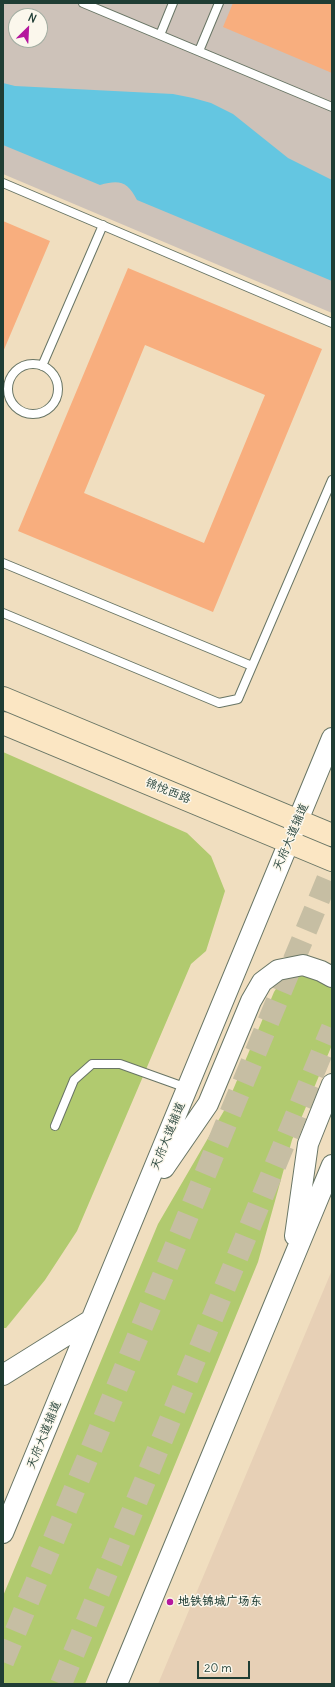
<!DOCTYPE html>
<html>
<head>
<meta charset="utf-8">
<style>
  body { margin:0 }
  #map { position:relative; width:335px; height:1687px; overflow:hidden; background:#f0debf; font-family:Delius,sans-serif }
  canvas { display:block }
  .frame { position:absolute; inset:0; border:4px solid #1f3d34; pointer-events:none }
  .north { position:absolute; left:8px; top:8px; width:40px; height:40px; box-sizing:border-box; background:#fbf7ec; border:1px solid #a3ada2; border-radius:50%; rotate:24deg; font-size:11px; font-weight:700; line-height:16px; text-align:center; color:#1f3d34 }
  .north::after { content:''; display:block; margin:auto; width:14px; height:18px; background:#b5179e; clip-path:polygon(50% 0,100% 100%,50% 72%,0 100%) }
  .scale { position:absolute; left:197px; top:1661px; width:53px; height:18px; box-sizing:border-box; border:2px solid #1f3d34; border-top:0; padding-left:5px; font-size:12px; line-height:14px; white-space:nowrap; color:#1f3d34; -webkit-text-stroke:3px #fbf7ec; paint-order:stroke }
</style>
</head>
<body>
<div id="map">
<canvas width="335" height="1687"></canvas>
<div class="frame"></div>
<div class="north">N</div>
<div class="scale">20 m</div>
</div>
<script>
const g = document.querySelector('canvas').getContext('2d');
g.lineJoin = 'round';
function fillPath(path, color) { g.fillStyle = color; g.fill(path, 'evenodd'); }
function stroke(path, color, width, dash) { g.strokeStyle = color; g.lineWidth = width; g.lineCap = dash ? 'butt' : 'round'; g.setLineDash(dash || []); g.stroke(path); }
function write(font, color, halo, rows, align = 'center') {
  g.font = font + ' Delius,"LXGW WenKai TC",sans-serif'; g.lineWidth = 3; g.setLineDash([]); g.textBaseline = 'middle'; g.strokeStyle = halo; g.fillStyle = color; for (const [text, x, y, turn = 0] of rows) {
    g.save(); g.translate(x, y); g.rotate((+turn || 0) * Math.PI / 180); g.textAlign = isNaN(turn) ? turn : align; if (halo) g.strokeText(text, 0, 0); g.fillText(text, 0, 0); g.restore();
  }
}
const built = new Path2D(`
  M332 1270V1684H158Z`);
const industrial = new Path2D(`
  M3 3H332V313L3 174ZM16 16H40V40H16Z`);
const green = new Path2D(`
  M3 752 187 833 211 856 225 891 206 951 191 964 77 1231 45 1280 6 1328H3Z
  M300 972 332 981V1045L292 1140 258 1262 85 1684H3V1596L158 1224 225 1109 274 992 283 978Z`);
const water = new Path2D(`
  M3 83 15 86 173 94 193 98 211 103 233 114 288 158 332 180V281L137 200C128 182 120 179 100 185L3 145Z`);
const building = new Path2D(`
  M233 3H332V73L223 27Z
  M3 221 50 241 3 352Z
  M128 268 322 349 213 612 18 531ZM145 345 265 395 204 543 84 493Z`);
const primaryTunnel = new Path2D(`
  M3 1662 332 868
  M61 1684 332 1028`);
const service = new Path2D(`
  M83 3 332 107
  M160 35 173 3
  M199 51 219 3
  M3 183 332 323
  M8 389a25 25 0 1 1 50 0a25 25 0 1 1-50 0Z
  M42 366 103 225
  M3 563 252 666
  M3 613 219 703 238 699 332 480
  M55 1126 74 1080 92 1064H120L187 1088`);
const tertiary = new Path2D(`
  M164 1168 208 1104 251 1001 262 982 278 970 303 965 321 971 332 977
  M295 1236 308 1144 332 1084
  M3 1375 91 1320
  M3 1533 332 738
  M117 1684 332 1165`);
const secondary = new Path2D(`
  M3 698 332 835
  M3 723 332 860`);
const markers = [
  [170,1602,4,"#b5179e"]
];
const streetNames = [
  ["锦悦西路",168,791,22],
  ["天府大道辅道",291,837,-67],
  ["天府大道辅道",168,1136,-68],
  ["天府大道辅道",44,1435,-68]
];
const poiNames = [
  ["地铁锦城广场东",178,1602]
];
fillPath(built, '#e7d0b6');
fillPath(industrial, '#cdc2b9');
fillPath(green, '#b1ca6f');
fillPath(water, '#64c6e1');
fillPath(building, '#f8ae7e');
stroke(primaryTunnel, '#c6bea3', 22, [22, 11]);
stroke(service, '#687565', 10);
stroke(tertiary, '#687565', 22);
stroke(secondary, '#687565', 24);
stroke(service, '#fff', 8);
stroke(tertiary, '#fff', 20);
stroke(secondary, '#fbe6c3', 22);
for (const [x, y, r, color] of markers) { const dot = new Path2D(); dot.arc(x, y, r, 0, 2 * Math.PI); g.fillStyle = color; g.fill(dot); stroke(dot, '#fbf7ec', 1.5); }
write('12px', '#1f3d34', '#fbf7ec', streetNames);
write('bold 12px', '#1f3d34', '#fbf7ec', poiNames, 'left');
</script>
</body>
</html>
